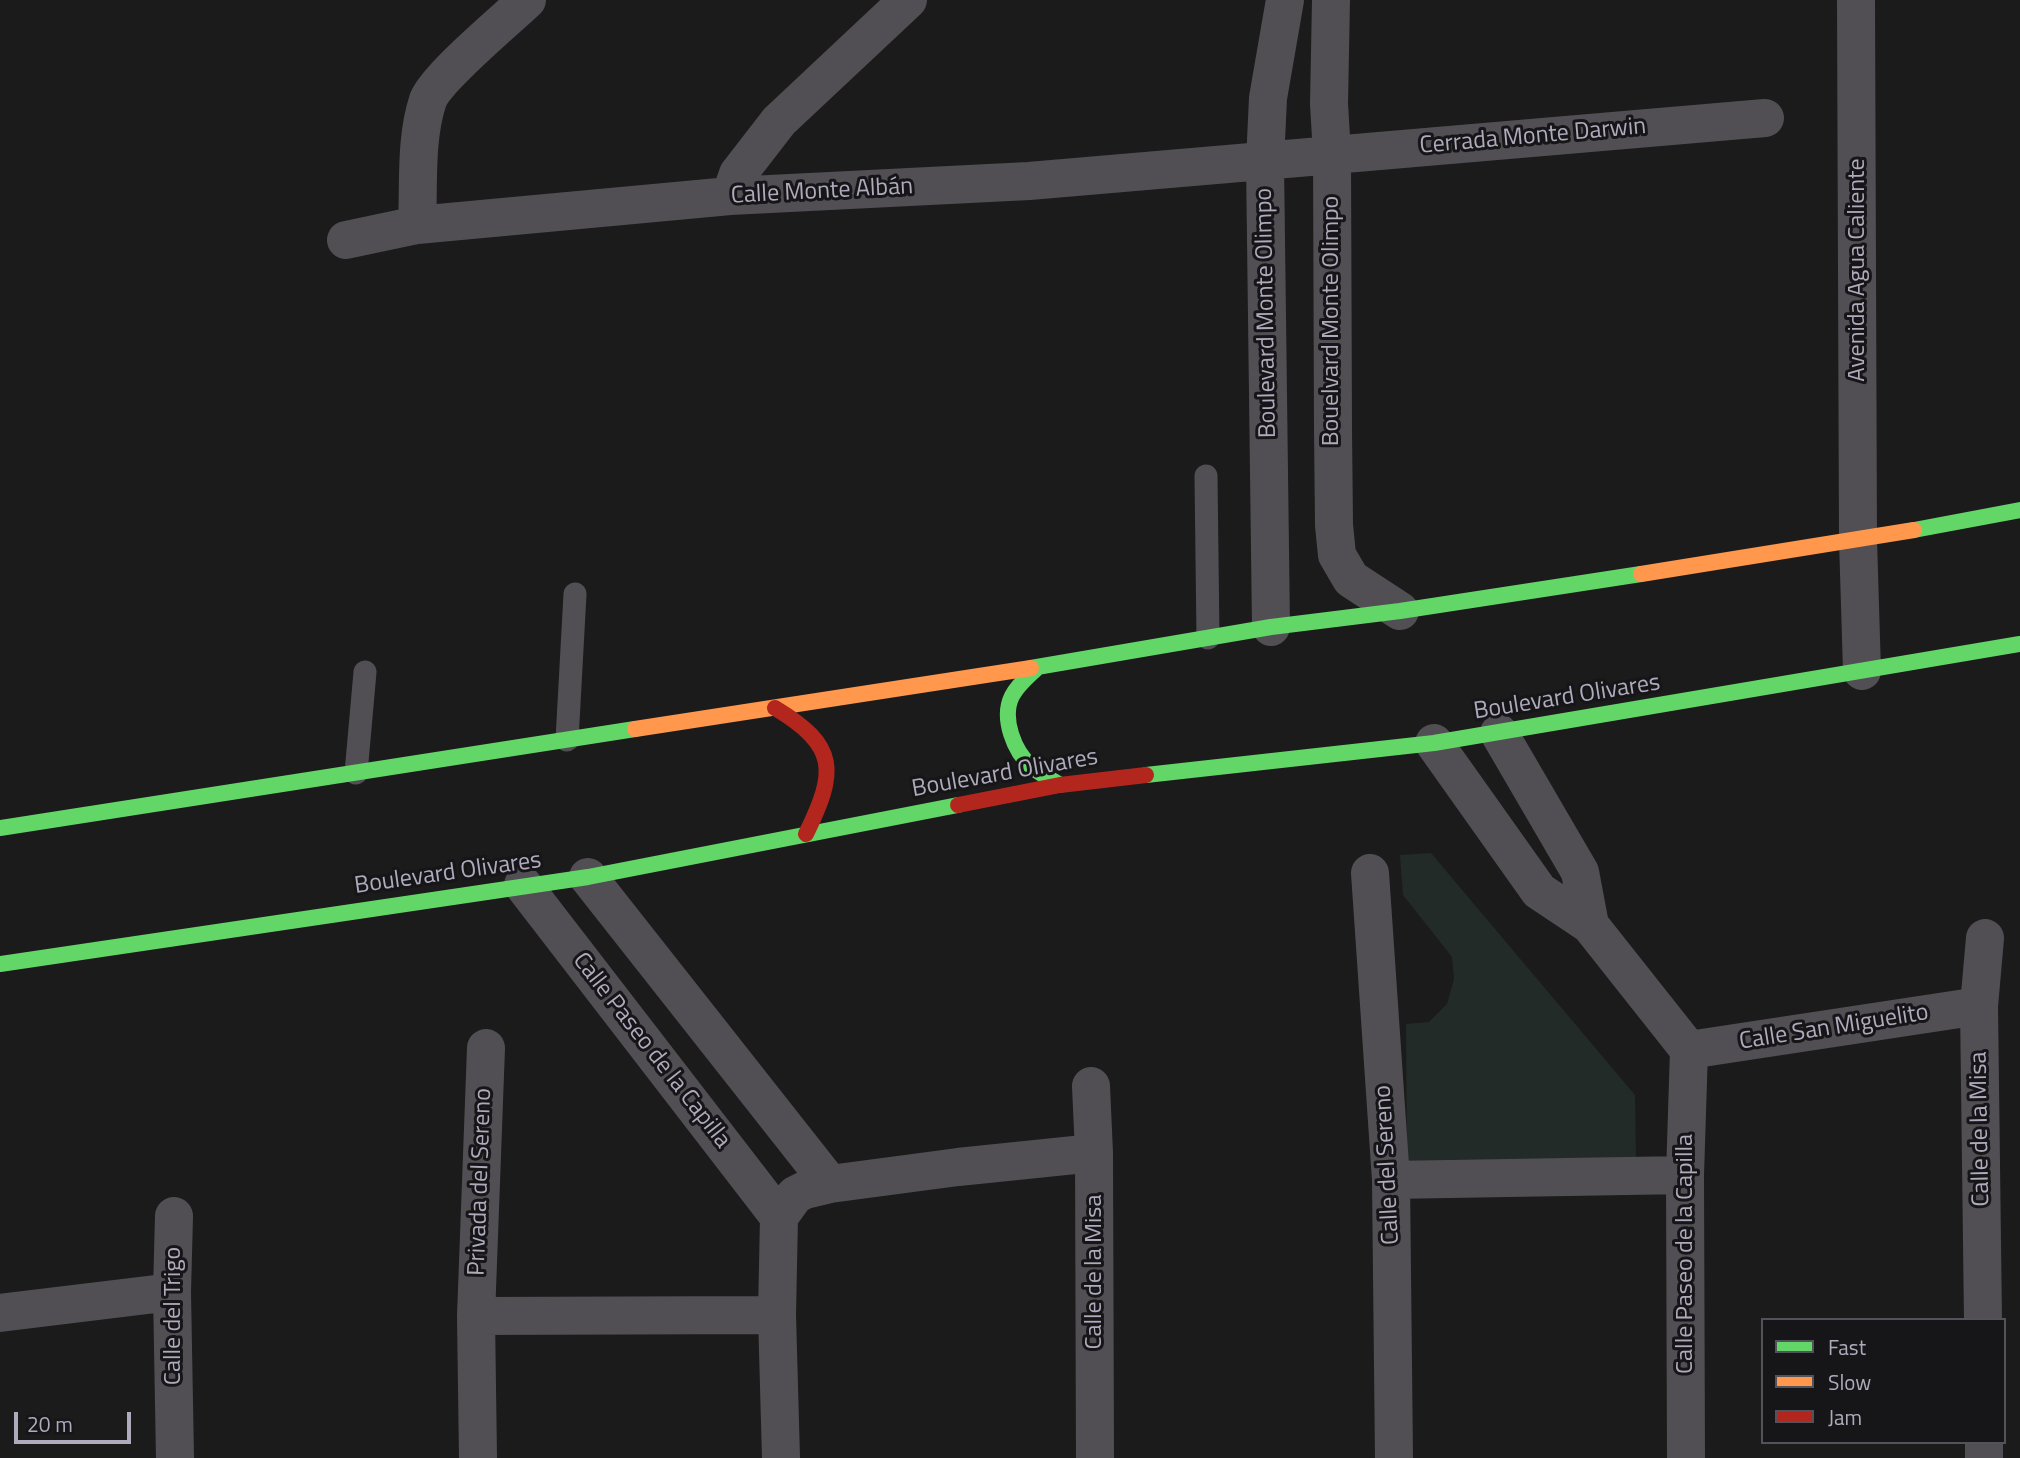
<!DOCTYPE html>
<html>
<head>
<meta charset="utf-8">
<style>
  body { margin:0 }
  #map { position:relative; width:2020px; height:1458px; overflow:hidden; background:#1b1b1b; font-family:"Titillium Web",sans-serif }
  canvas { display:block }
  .legend { position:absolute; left:1761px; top:1318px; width:245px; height:126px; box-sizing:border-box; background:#161517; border:2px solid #535159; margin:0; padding:9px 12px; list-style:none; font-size:21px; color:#afabbd }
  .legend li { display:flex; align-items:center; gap:14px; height:35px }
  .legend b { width:35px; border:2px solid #535159 }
  .scale { position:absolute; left:14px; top:1412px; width:117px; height:32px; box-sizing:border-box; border:4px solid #afabbd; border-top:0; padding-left:9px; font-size:21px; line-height:24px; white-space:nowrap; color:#afabbd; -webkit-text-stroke:5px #161517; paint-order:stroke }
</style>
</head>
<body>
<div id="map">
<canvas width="2020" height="1458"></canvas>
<ul class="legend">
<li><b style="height:9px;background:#63d668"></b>Fast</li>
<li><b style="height:9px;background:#ff974d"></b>Slow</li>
<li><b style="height:9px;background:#b3261e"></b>Jam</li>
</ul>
<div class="scale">20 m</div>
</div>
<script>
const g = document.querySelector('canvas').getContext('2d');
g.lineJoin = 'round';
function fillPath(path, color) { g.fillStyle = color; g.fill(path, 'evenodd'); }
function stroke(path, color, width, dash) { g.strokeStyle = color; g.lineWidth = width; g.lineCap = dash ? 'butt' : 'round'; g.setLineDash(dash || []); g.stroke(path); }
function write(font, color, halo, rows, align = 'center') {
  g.font = font + ' "Titillium Web",sans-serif'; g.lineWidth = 6; g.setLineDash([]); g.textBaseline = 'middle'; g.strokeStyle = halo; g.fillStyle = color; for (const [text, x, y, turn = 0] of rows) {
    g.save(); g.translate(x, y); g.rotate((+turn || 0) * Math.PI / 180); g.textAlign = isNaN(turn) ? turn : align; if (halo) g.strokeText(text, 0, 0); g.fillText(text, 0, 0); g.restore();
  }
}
const green = new Path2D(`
  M1431 853 1635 1095 1636 1159 1407 1162 1406 1024 1429 1022 1447 1004 1454 979 1452 957 1403 895 1400 855Z`);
const lane = new Path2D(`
  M1206 476 1208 638
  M567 740 575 594
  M356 773 365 672`);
const street = new Path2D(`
  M1331 0 1329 104 1332 154 1333 430 1334 525 1337 555 1351 579 1400 611
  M1856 0 1858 540 1862 671
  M730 196 738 174 779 121 908 0
  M417 225C419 185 415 139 428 100 437 77 506 20 527 0
  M346 240 417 225 730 196 1029 181 1765 118
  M1271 627 1265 162 1268 98 1285 0
  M1499 733 1580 872 1590 925
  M1434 743 1539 891 1590 925 1689 1050
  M1370 873 1391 1180 1394 1458
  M588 877 830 1184
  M523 885 779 1217
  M1689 1050 1979 1006
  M1091 1086 1094 1153 1095 1458
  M1391 1180 1685 1175
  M174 1216 172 1292 175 1458
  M0 1313 172 1292
  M476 1316 777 1315
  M1983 1320 1979 1006 1985 938
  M1984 1442V1458
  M478 1458 476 1316 486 1048
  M781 1458 777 1315 779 1217 795 1195 805 1190 830 1184 958 1167 1094 1153
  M1686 1458 1685 1175 1689 1050`);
const fast = new Path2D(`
  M1914 530 2020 510
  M1038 667C1029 676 1018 684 1012 696 1001 718 1014 752 1032 767 1040 774 1051 779 1060 785
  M1031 668 1271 627 1400 611 1641 574
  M1146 775 1434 743 2020 644
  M0 828 635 729
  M0 964 588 877 958 805`);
const slow = new Path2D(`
  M1641 574 1914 530
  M635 729 1031 668`);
const jam = new Path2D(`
  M775 708C838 746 837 771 806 834
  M958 805 1060 785 1146 775`);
const streetNames = [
  ["Cerrada Monte Darwin",1533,137,-5],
  ["Calle Monte Albán",822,192,-3],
  ["Avenida Agua Caliente",1858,270,-90],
  ["Boulevard Monte Olimpo",1267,313,-91],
  ["Bouelvard Monte Olimpo",1332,321,-90],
  ["Boulevard Olivares",1567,698,-9],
  ["Boulevard Olivares",1005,774,-10],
  ["Boulevard Olivares",448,874,-8],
  ["Calle San Miguelito",1834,1028,-9],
  ["Calle Paseo de la Capilla",651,1051,52],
  ["Calle de la Misa",1981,1129,-91],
  ["Calle del Sereno",1388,1165,-93],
  ["Privada del Sereno",481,1182,-88],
  ["Calle Paseo de la Capilla",1686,1254,-90],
  ["Calle de la Misa",1095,1272,-90],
  ["Calle del Trigo",174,1316,-90]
];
fillPath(green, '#222b28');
stroke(lane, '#514f54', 23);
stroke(street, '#514f54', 38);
stroke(fast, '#63d668', 16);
stroke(slow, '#ff974d', 16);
stroke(jam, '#b3261e', 16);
write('24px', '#afabbd', '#161517', streetNames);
</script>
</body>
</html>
